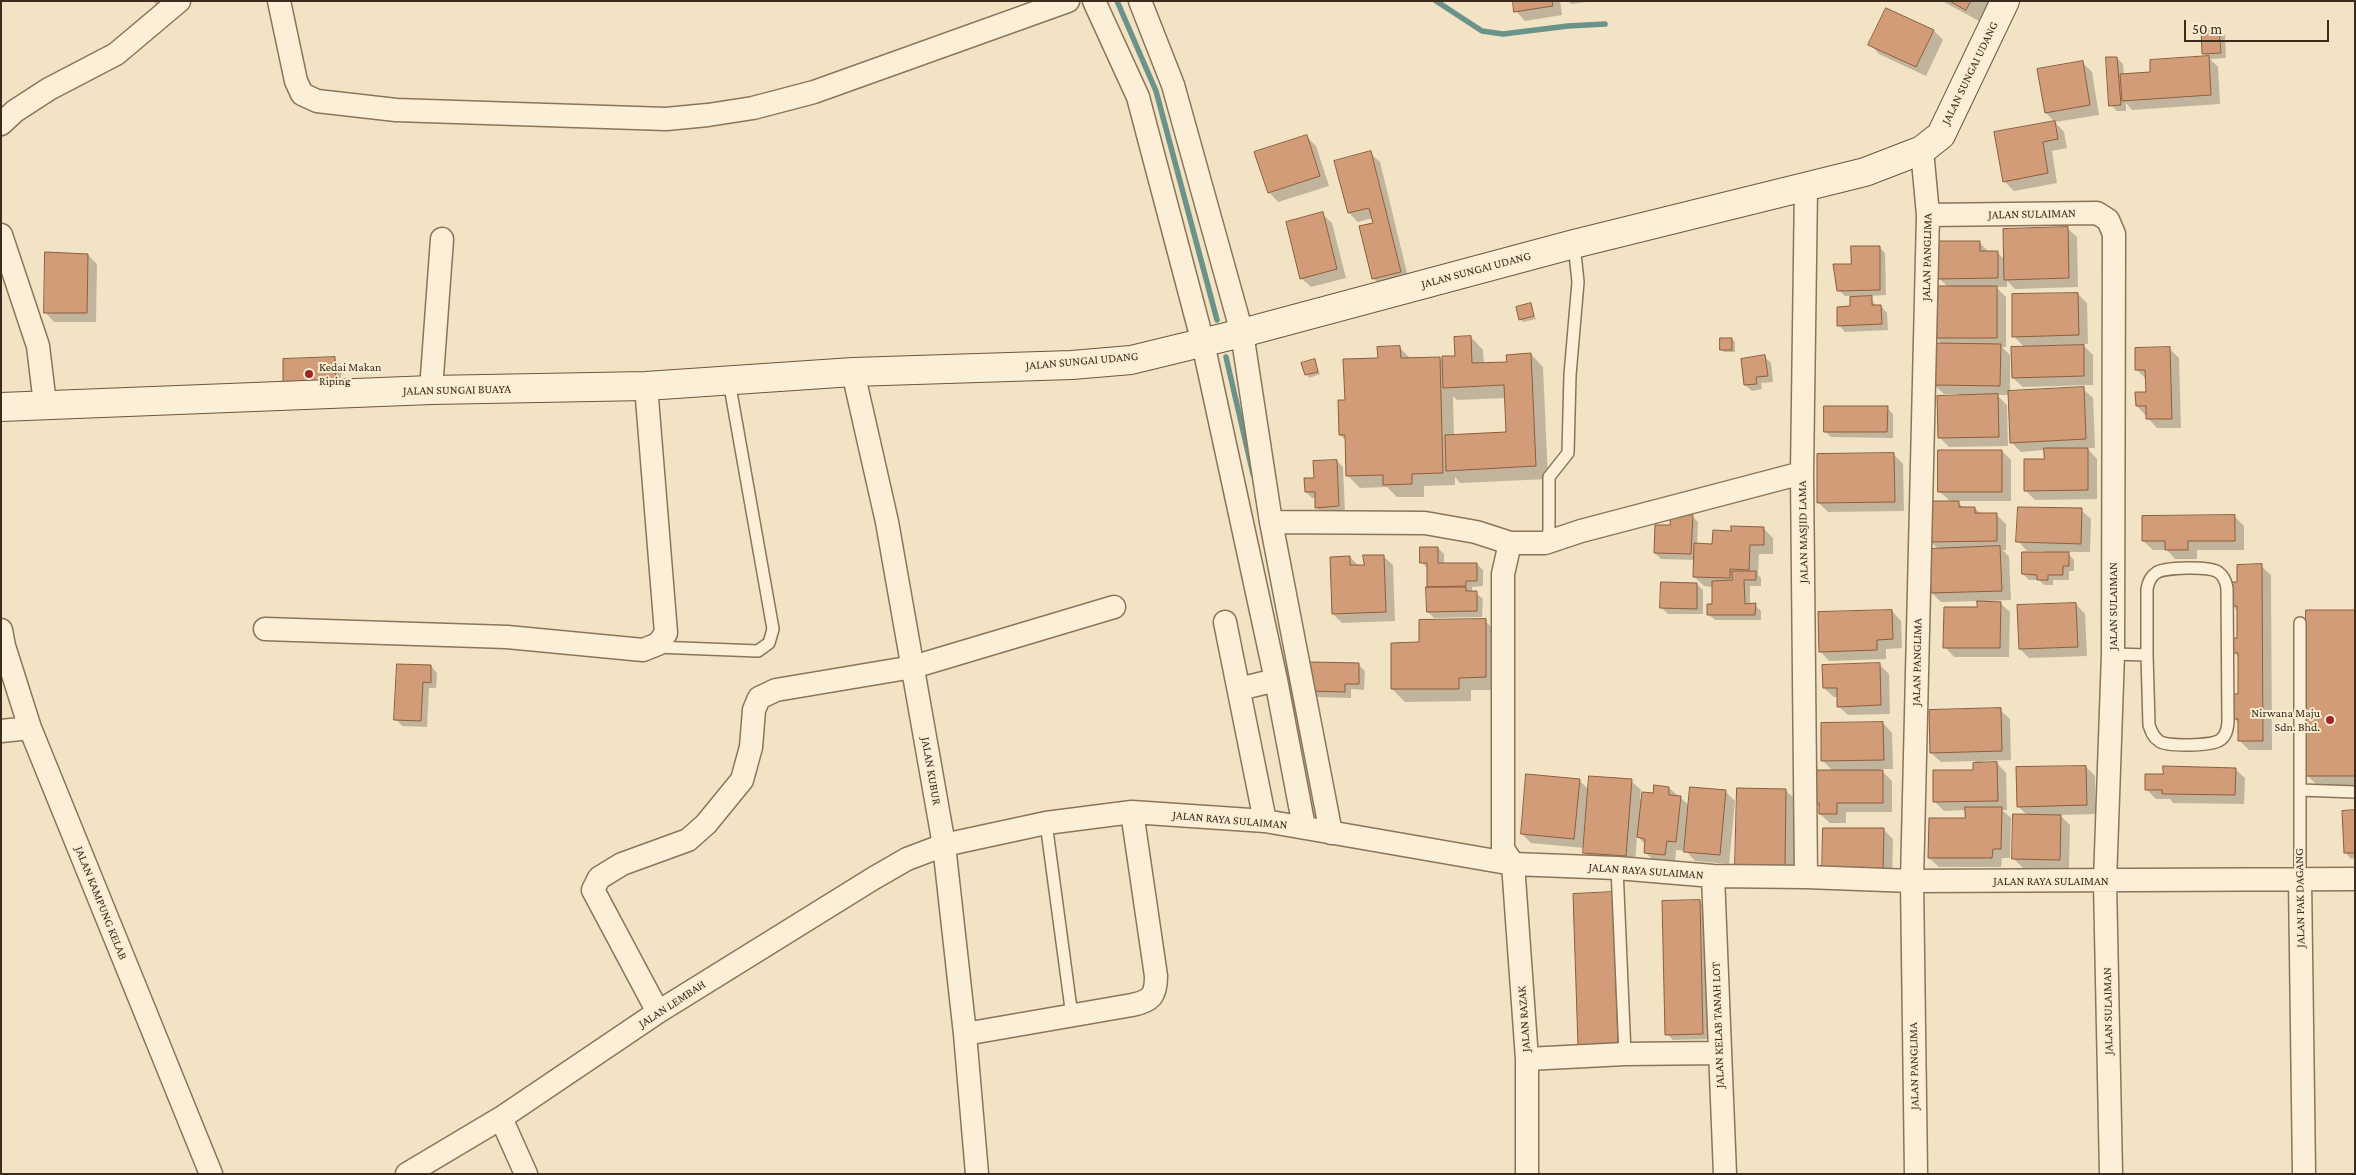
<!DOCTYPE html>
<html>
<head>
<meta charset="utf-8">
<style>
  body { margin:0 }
  #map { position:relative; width:2356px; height:1175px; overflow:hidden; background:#f1e3c3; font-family:"Crimson Pro",serif }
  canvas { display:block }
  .frame { position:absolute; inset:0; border:2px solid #3b2c1e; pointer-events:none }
  .scale { position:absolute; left:2184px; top:20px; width:145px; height:22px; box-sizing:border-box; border:2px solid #3b2c1e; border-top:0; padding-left:6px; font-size:15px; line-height:18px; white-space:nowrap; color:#3b2c1e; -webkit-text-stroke:4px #f8edd3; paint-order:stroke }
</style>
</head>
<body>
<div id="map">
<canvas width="2356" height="1175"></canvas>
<div class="frame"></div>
<div class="scale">50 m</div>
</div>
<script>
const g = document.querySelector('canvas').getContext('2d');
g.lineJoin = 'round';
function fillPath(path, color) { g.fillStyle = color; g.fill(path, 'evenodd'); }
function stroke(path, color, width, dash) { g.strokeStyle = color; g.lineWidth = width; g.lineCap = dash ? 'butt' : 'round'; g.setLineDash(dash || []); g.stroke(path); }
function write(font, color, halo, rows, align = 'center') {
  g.font = font + ' "Crimson Pro",serif'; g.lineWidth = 4; g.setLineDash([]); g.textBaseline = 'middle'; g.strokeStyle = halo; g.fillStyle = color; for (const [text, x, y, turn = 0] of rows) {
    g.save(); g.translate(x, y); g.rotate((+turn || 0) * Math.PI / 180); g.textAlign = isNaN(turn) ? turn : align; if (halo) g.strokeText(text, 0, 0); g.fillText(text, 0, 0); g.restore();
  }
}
const shadow = new Path2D(`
  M153 1H169L159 8Z
  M1514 1H1560L1562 15 1525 21 1516 11Z
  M1568 1H1594L1571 4Z
  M1942 1H1990L1979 21Z
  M2218 29 2225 35 2226 58 2210 59 2218 67 2220 104 2132 110 2126 103V111H2117L2111 105 2117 58 2123 64 2124 75 2152 73 2207 57 2203 53Z
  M1934 31 1943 40 1926 76 1879 54 1870 44Z
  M2083 63 2092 72 2099 115 2055 122 2064 132 2067 148 2052 151 2057 183 2014 191 2004 181 1996 133 2055 122 2046 113Z
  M1306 136 1316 146 1329 186 1278 202 1269 192Z
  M1370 153 1380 162 1409 281 1383 288 1373 278V218L1358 222 1349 213Z
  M1322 214 1332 223 1346 278 1311 287 1301 278Z
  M2067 228 2077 237 2078 287 2015 289 2007 281V287H1996L2006 297V347H2002L2010 355V392L2083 389 2093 398 2095 448H2087L2097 459V499L2035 500 2025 490 2045 460V450L2021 452 2011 442 2009 395H1997L2007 405 2008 446 1949 447 1940 438 1959 397 1958 394H1944L1934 385 1943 345 1936 338 1949 288 1939 278 1979 242 1989 252H1997L2005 260Z
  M1879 247 1885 253 1886 295 1869 296 1877 307 1881 306 1887 313 1888 330 1845 332 1839 325 1851 307V296H1845L1839 290 1852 265Z
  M88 255 97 264 96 322H54L45 312Z
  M2078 294 2087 303 2088 344H2082L2093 355V385L2023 387 2013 378 2025 348 2014 336Z
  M1530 305 1536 319 1523 322 1520 319Z
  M1471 337 1483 350 1484 364 1508 363 1531 354 1543 367 1548 479 1460 483 1455 477V485L1424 486V497H1397L1387 487 1360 488 1347 475V441L1340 435 1346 401 1379 360 1400 348 1411 359 1440 358 1443 362 1456 357ZM1453 396 1457 400 1506 398 1507 433 1454 436Z
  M1732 339 1735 342V352H1724L1721 349Z
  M2170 349 2179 358 2181 428H2157L2137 406 2147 393V380L2136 369Z
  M1765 357 1771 363 1773 382 1761 383 1762 389 1752 391 1745 385Z
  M334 359 341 365V395L291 396Z
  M1314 361 1320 374 1309 378 1303 364Z
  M1887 408 1893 414V438L1831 437 1825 431Z
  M2002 451 2011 460V501H1956L1964 508H1975L1981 514H1996L2006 524V550H2003L2009 557 2011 600 1988 601V603H2000L2010 612 2009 657H1954L1945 647 1979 608V601L1941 602 1932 593 1939 550 1930 541 1951 502 1939 491Z
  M1894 455 1903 464 1904 511 1828 512 1819 503Z
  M1337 461 1343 467 1345 512 1322 513 1316 507V498H1312L1306 492 1315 479Z
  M2081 510 2091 519 2090 552H2067L2074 560V571H2069V580H2053V585H2044L2039 580H2029L2023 574 2046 551H2027L2018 541Z
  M1692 516 1698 522 1697 545H1713L1733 532 1764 529 1773 538V554H1759L1758 575 1761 578V586H1750V605H1755L1761 611V620H1715L1708 614 1713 605V587L1704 586 1694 577 1695 560 1661 559 1655 553 1671 526Z
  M2234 516 2244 526V550H2197V559H2175L2167 550H2153L2143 541Z
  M1438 548 1444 554V564H1477L1483 570V586L1472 587V593H1476L1483 599 1482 617 1434 618 1428 612V569L1421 562Z
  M1383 556 1393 565 1395 621 1342 623 1333 614 1350 557 1359 566H1365Z
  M2261 566 2271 575 2272 750H2249L2239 740V723L2234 718 2239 695V657L2234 652 2239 639 2238 611 2233 606 2238 583Z
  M1697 584 1703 590V614H1668L1662 608Z
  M2076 604 2085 614 2087 656 2029 658 2020 649Z
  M1892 611 1901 621 1902 648 1886 649V659L1829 661 1820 651Z
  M2355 612V788H2320L2307 775Z
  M1485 621 1498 633 1499 690H1471V701L1405 702 1392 689 1421 643Z
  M1359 665 1365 671 1364 690 1351 689V698L1316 697 1310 691Z
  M1880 665 1889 674 1890 714 1848 715 1838 706V697H1834L1824 688Z
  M431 666 437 673 436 688H429L427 727 402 726 396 719Z
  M2000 710 2010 719 2011 760 1983 761V764L1997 763 2006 773 2007 810H2002L2011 818 2010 858H2002L2001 867H1939L1929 858 1966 819V810L1944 811 1934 801 1974 771 1975 761 1941 762 1931 753Z
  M1883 723 1892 733 1893 769H1880L1892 781V812H1846V823H1830L1820 814V807L1815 802 1834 772 1822 760Z
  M2086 767 2095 776 2096 814 2060 815 2070 825 2069 869 2023 868 2013 858 2027 815 2018 806Z
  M2235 769 2245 778 2244 804 2173 803 2170 799H2156L2147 790Z
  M1579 780 1589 790 1631 781 1641 790 1640 799H1642L1669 788 1690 806 1725 791 1735 801 1729 864 1695 861 1686 851 1676 850 1675 864 1655 862 1645 852 1646 845 1637 836 1635 865 1593 862 1584 852V848L1531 843 1522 834Z
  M1785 790 1795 799 1794 875H1746Z
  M2355 812V858L2351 859 2345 852Z
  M1883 829 1893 839 1892 882H1833Z
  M1612 893 1624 1050 1586 1052Z
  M1700 902 1706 908 1709 1039 1673 1040 1667 1034Z`);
const stream = new Path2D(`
  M1117 1 1156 91 1217 320
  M1436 1 1482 31 1503 34 1568 26 1605 24
  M1226 357 1253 474`);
const building = new Path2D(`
  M1513 1H1552L1553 6 1514 12Z
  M1950 1H1971L1966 10Z
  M1886 8 1934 30 1916 67 1868 45Z
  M2219 28 2221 53 2202 54 2201 29Z
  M2209 56 2211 95 2122 101 2120 74 2150 72V60Z
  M2106 57H2117L2121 105 2109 106Z
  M2083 61 2090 105 2045 113 2037 69Z
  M2055 121 2058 139 2043 142 2048 173 2003 182 1994 132Z
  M1307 135 1320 176 1268 193 1254 152Z
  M1371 151 1401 272 1372 279 1359 226 1373 223 1369 208 1348 213 1334 161Z
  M1323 212 1337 269 1300 279 1286 222Z
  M2068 227 2069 278 2004 280 2003 229Z
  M1938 241H1980V251H1998V278L1938 279Z
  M1851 246H1880V290L1837 291 1833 264H1851Z
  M45 252 88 254 87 313H44Z
  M1935 286H1997V338H1935Z
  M2078 293 2079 335 2012 337V294Z
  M1872 296V305H1881L1882 324 1837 326V307L1850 306V297Z
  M1531 303 1534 316 1519 320 1516 307Z
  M1471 336 1472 363 1507 362 1506 355 1531 353 1536 466 1446 471 1445 435 1506 432 1504 385 1443 388 1442 356H1455L1454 337Z
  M1720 338H1732V350H1720Z
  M1934 343 2001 344 2000 386 1933 385Z
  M2084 345V376L2012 378 2011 347Z
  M1400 346 1401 358 1440 357 1443 473 1412 474V484L1383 485V475L1346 476 1345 435H1339L1338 400H1345L1343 359 1378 358 1377 347Z
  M2170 347 2172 419H2146V406H2136L2135 392H2146L2145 370H2135V348Z
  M1765 355 1768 376 1756 377 1757 384 1744 385 1741 359Z
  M335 357 336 389 283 390V359Z
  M1315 359 1318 372 1305 375 1301 363Z
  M2084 387 2086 439 2010 443 2008 391Z
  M1998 394 1999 437 1938 438 1937 396Z
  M1824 406H1888L1887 432H1824Z
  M2044 448H2088V490L2024 491V459H2044Z
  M1938 450H2002V492H1938Z
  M1894 453 1895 502 1817 503V454Z
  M1337 460 1339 506 1315 508V492H1305L1304 478H1314L1313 461Z
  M1928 501H1959V507H1975V513H1997V541L1929 542Z
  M2018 507 2082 508 2081 544 2016 542Z
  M1670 514 1693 515 1691 554 1654 553 1655 525H1670Z
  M2235 515V541H2188V550H2165V541H2142V516Z
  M1731 526 1764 527V545H1750L1749 570 1730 569V578L1693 577 1694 543 1712 544 1713 530 1731 531Z
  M2000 546 2002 591 1931 593 1929 549Z
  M1420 547H1438V563H1477V581H1466V586L1427 587V563H1420Z
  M2022 552H2069V566H2063V575H2048V580H2037V575L2022 574Z
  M1363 555H1384L1386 612 1332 614 1330 557 1350 556V565H1364Z
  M2262 564 2263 741H2238V719H2233V694H2238V653H2232V638H2237V606H2232V582H2237V565Z
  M1732 571H1756V580H1744L1745 604 1756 603 1755 615H1707V604H1712V581L1732 580Z
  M1661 582 1697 583V609L1660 608Z
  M1426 587H1466V591H1477V611L1427 612Z
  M1977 601 2001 602 2000 648H1943L1944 607H1977Z
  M2076 603 2078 647 2019 649 2017 605Z
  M1892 610 1893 639 1877 640V650L1819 652 1818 612Z
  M2306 610H2355V776H2306Z
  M1486 619V677L1459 678V689H1391V643L1419 642V620Z
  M1310 662 1359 663V684H1345V692L1309 691Z
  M1880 663 1881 705 1837 707V688H1823L1822 665Z
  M397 664 431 665V683L423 682 421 721 394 720Z
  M2001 708 2002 751 1930 753 1929 710Z
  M1883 722 1884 760 1821 761V723Z
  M1997 762 1998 801 1933 802V770H1973V763Z
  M2086 766 2087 805 2017 807 2016 767Z
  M2163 766 2236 768 2235 795 2162 794V790H2145V774H2163Z
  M1815 770H1883V803H1837V814H1819V803H1814Z
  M1526 774 1580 779 1574 839 1521 834Z
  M1589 776 1632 779 1626 856 1583 853Z
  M1654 785 1669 787V795L1681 796 1676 842 1667 841 1665 855 1644 853 1645 839 1637 837 1642 792 1653 793Z
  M1690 787 1726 790 1720 855 1684 852Z
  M1737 788 1786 789 1785 866H1735Z
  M1965 807H2002L2001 849H1993L1992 858H1928L1929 818H1965Z
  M2355 810V853H2344L2342 811Z
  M2013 814 2061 815 2060 860 2012 859Z
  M1823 828H1884L1883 873H1822Z
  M1613 892 1618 1044 1578 1046 1573 894Z
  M1700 900 1703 1034 1665 1035 1662 901Z`);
const lane = new Path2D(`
  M1545 543 1549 531V477L1568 453 1570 375 1578 282 1574 244
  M656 647 758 651 769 643 773 629 729 381
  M2113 654 2147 655V589C2148 583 2150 577 2156 573 2164 567 2209 566 2218 572 2224 576 2226 582 2227 588L2228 723C2227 730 2226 736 2220 740 2212 746 2167 747 2159 741 2153 737 2151 731 2149 725L2147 655
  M2300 790 2355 792
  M1046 823 1072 1016
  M1617 868 1625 1054
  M2300 879V623`);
const street = new Path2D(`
  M279 1 296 81 302 94 317 101 396 110 666 119 708 115 753 108 814 92 1068 1
  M1094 1 1138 97 1203 343 1276 680 1304 827
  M1140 1 1173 85 1242 333 1271 522 1331 833
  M1 124 15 111 49 89 116 54 179 1
  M1928 215 2097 213 2108 220 2114 234 2113 654 2105 882 2111 1174
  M1 235 38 346 45 404
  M853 372 887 522 944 845 965 1034 977 1174
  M431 390 442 239
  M1271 522 1425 523 1476 532 1510 543H1545L1581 531 1802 473
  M1510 543 1503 574V849L1513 864 1527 1059V1174
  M1225 622 1265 821
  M265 629 507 637 643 650 658 644 666 633 646 386
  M1 630 4 646 30 728 211 1174
  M1239 689 1276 680
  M1 731 30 728
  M1713 876 1725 1174
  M1806 877 1802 473 1806 187
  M2300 879 2304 1174
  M658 1012 593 890 599 878 622 864 688 840 706 824 742 780 751 747 754 710 759 698 776 690 913 667 1114 607
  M965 1034 1132 1005C1151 1001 1156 996 1156 976L1132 812
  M1527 1059 1625 1054 1719 1053
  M501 1118 526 1174
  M407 1174 501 1118 658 1012 874 878 907 859 944 845 1046 823 1132 812 1265 821 1513 864 1617 868 1713 876 1806 877 1912 881 2355 879
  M1916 1174 1912 881 1928 215 1922 150`);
const secondary = new Path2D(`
  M1 407 431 390 646 386 853 372 1072 365 1131 360 1242 333 1574 244 1865 172 1922 150 1941 135 2005 1`);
const markers = [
  [309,374,5,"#9f2526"],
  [2330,720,5,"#9f2526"]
];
const streetNames = [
  ["JALAN SUNGAI UDANG",1970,73,-64],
  ["JALAN SULAIMAN",2032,214,-1],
  ["JALAN PANGLIMA",1927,257,-89],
  ["JALAN SUNGAI UDANG",1476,270,-15],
  ["JALAN SUNGAI UDANG",1082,361,-5],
  ["JALAN SUNGAI BUAYA",457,390,-1],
  ["JALAN MASJID LAMA",1803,532,-91],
  ["JALAN SULAIMAN",2113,606,-90],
  ["JALAN PANGLIMA",1917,662,-89],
  ["JALAN KUBUR",931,771,80],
  ["JALAN RAYA SULAIMAN",1230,820,5],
  ["JALAN RAYA SULAIMAN",1646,871,4],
  ["JALAN RAYA SULAIMAN",2051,881],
  ["JALAN PAK DAGANG",2300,898,-91],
  ["JALAN KAMPUNG KELAB",101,903,68],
  ["JALAN LEMBAH",672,1004,-33],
  ["JALAN SULAIMAN",2108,1011,-91],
  ["JALAN RAZAK",1524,1019,-94],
  ["JALAN KELAB TANAH LOT",1718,1025,-92],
  ["JALAN PANGLIMA",1914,1066,-91]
];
const poiNames = [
  ["Kedai Makan",319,367],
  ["Riping",319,381],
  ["Nirwana Maju",2320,713,"right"],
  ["Sdn. Bhd.",2320,727,"right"]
];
fillPath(shadow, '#0003');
stroke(stream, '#6c9389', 5.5);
fillPath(building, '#d19c77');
stroke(building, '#8d5d3d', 1);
stroke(lane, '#8c7459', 14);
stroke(street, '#8c7459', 25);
stroke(secondary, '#6e553c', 30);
stroke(lane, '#fbf0d7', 11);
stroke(street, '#fbf0d7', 22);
stroke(secondary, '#fbf0d7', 28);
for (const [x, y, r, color] of markers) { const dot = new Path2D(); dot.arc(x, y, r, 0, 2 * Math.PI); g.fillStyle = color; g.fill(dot); stroke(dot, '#f8edd3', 2); }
write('12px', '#3b2c1e', '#f8edd3', streetNames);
write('12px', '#3b2c1e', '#f8edd3', poiNames, 'left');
</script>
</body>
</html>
